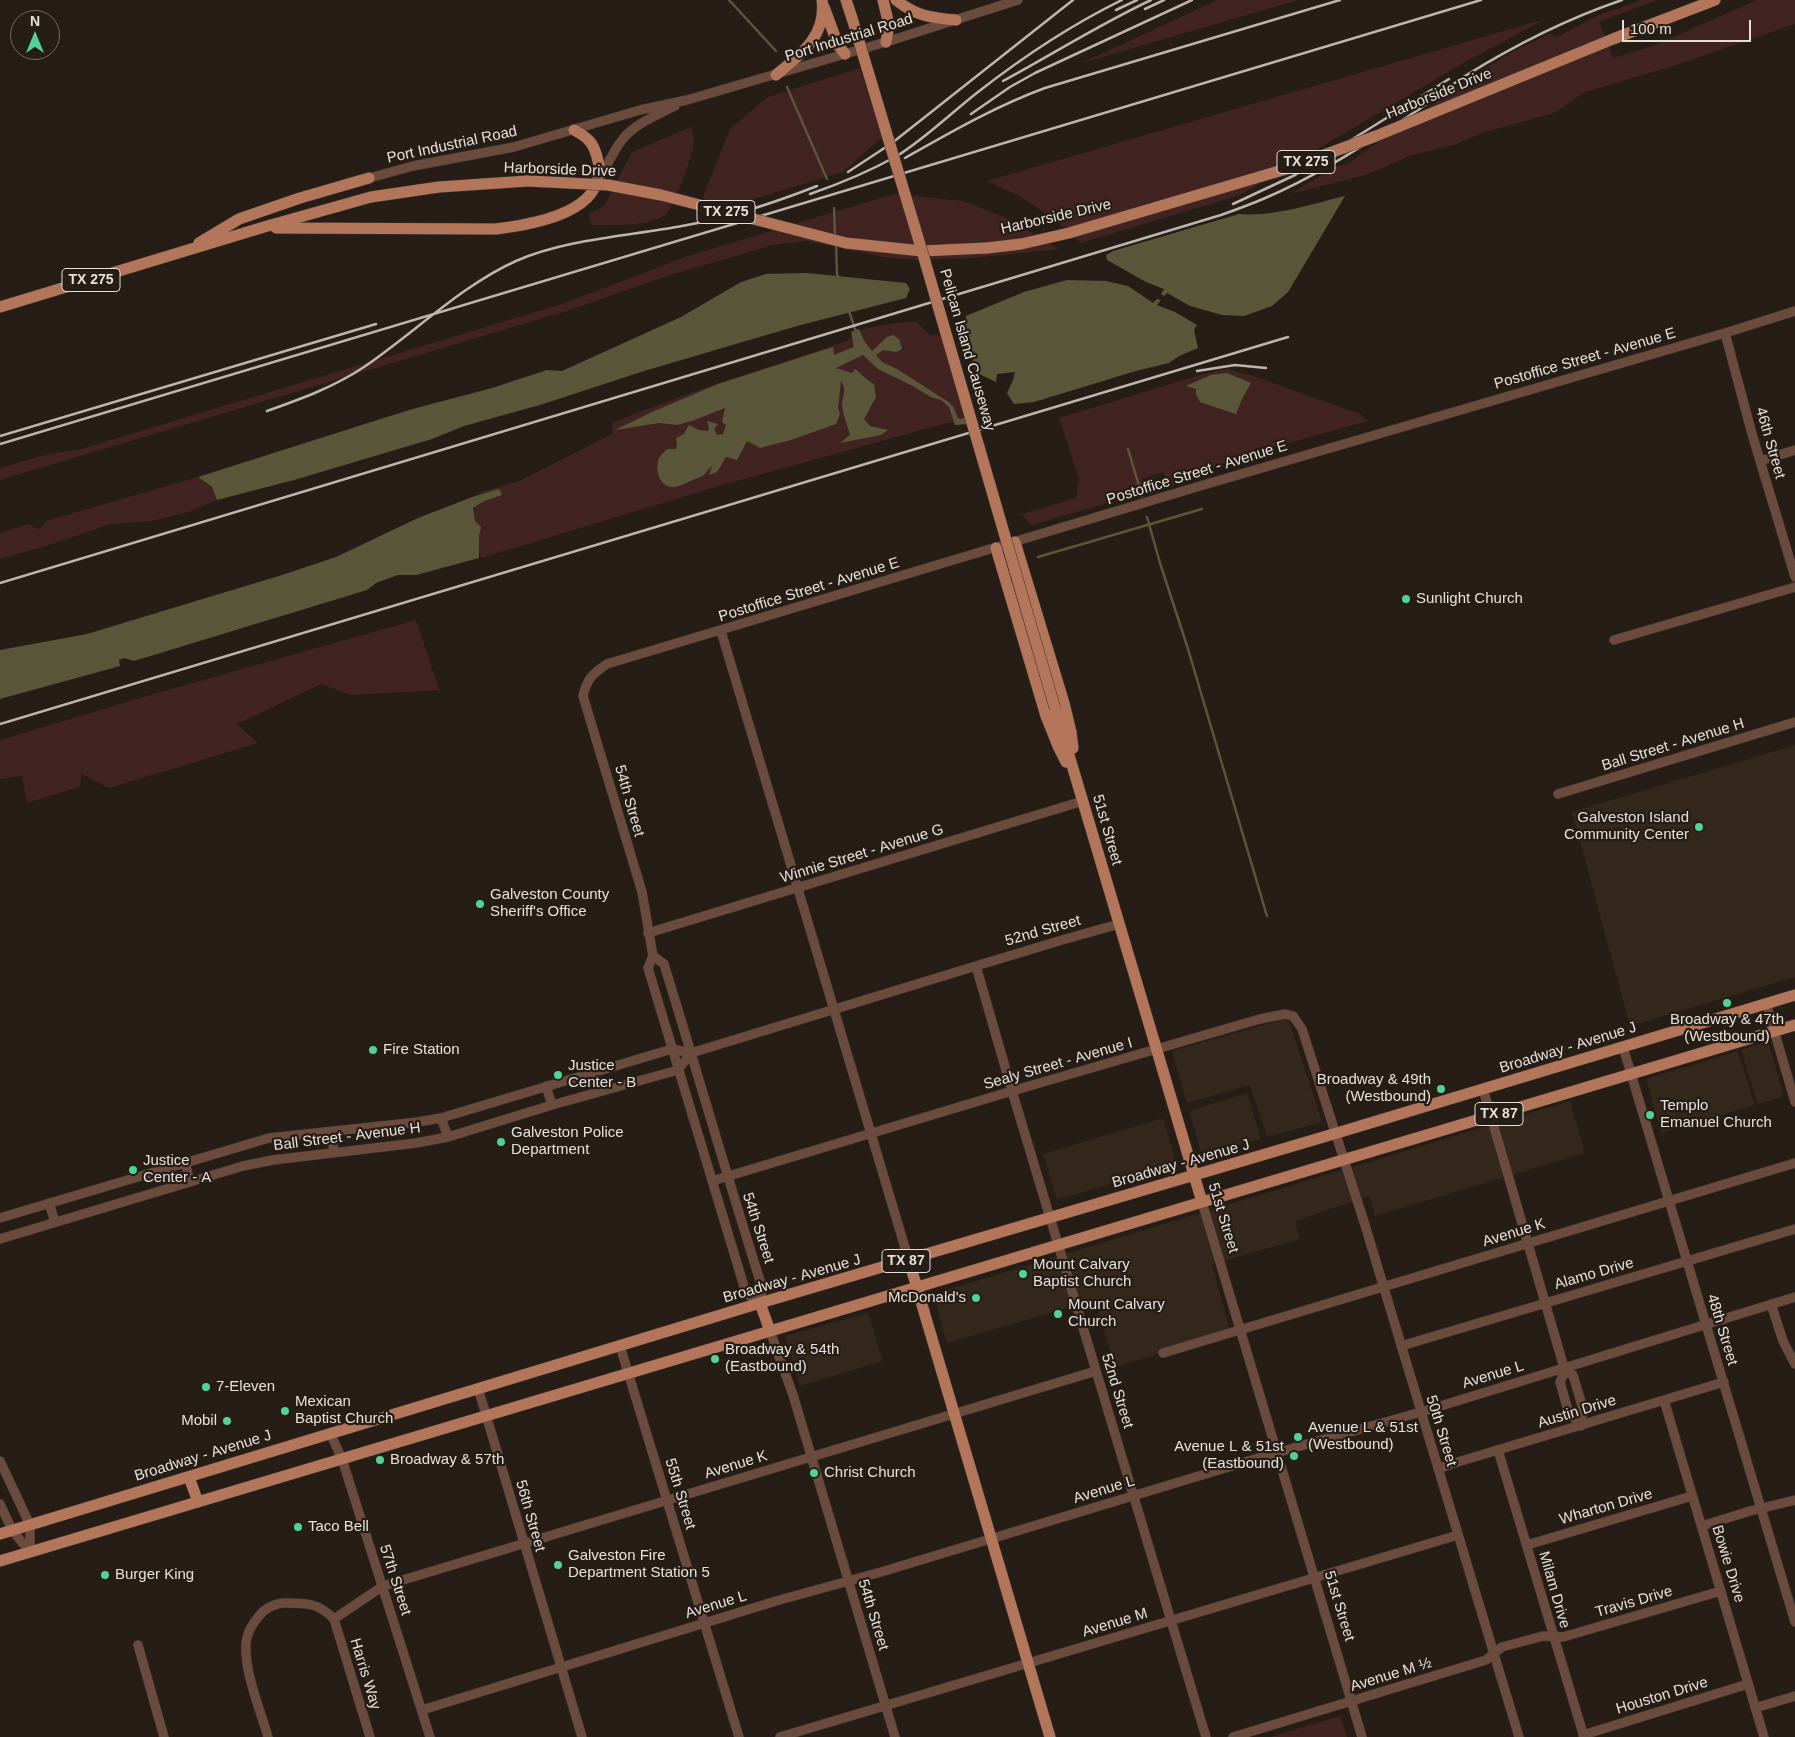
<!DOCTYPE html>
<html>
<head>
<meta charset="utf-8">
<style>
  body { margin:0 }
  #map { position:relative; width:1795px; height:1737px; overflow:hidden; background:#261e16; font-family:Arial,sans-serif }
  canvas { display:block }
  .north { position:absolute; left:10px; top:10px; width:50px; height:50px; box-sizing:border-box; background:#261e16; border:1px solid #736c65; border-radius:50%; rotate:0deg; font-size:14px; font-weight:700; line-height:20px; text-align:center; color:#e6e0db }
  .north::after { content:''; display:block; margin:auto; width:18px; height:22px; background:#51d398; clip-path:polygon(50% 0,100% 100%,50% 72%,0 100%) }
  .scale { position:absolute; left:1622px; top:20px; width:129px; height:22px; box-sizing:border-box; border:2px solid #e6e0db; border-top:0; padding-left:6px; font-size:15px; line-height:18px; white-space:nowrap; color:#e6e0db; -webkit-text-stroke:4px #261e16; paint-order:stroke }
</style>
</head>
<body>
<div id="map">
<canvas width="1795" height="1737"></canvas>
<div class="north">N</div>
<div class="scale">100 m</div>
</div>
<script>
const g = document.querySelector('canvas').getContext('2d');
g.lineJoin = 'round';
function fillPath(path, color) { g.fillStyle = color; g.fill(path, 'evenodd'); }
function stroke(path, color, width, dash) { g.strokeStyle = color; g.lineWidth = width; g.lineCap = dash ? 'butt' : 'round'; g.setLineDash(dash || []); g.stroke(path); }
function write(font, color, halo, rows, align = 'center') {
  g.font = font + ' Arial,sans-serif'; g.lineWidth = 4.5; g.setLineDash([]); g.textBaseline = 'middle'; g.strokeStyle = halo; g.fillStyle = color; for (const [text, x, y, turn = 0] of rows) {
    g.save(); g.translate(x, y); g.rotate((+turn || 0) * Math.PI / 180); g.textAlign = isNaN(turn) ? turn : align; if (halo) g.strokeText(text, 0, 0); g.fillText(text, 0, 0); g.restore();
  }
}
const built = new Path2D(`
  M1795 745V977L1630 1026 1572 812Z
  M1288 1018 1322 1122 1267 1137 1250 1085 1187 1103 1172 1051Z
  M1768 1042 1784 1096 1758 1104 1741 1050Z
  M1738 1051 1755 1105 1661 1133 1646 1079Z
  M1247 1093 1261 1139 1202 1156 1189 1111Z
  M1570 1101 1585 1153 1375 1216 1369 1196 1295 1221 1300 1239 1212 1264 1230 1332 1115 1367 1095 1300 947 1343 933 1294Z
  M1163 1118 1177 1164 1057 1200 1043 1154Z
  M868 1313 883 1361 800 1386 785 1336Z`);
const green = new Path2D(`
  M1217 0H1298L1082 63Z
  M1642 0H1657L1599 22 1613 58 1655 45 1757 0H1795V24L1670 67 1585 92 1554 113 1485 132 1454 145 1412 155 1366 175 1290 194 1335 167 1347 164 1482 70 1514 51 1551 33 1555 38 1599 15Z
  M1545 19 1465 62 1240 195 1081 243 1053 218 1019 196 987 181Z
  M860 68 882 137 843 172 698 216 706 189 730 129 768 97Z
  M691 127C692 130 694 135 694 138 695 151 673 211 664 216 643 227 614 225 591 225L589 214 604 206 632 152Z
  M894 194 963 201 1004 217 1059 249 973 258 914 260 883 257 807 241 773 245 667 276 567 311 0 480V468L45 455 81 449 565 303 688 256Z
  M916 321 930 335 951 336 975 421 947 423 719 486 481 558 471 517 481 492 519 481 612 434 613 422 701 389 847 341 863 329 888 324Z
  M1227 369 1253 376 1360 414 1368 421 1241 456 1172 486 1163 472 1142 479 1146 492 1031 525 1022 514 1076 498 1079 479 1059 418 1200 375Z
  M198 477 212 488 217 500 188 512 151 521 111 524 46 546 0 559V533L29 524 37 529 41 528 46 521Z
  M416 620 439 690 351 695 321 684 237 724 258 743 109 788 82 774 79 787 27 803 22 776 0 779V740L150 695Z
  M1340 1716 1347 1737H1271Z`);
const water = new Path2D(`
  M1345 196 1288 292 1272 306 1244 316 1222 315 1190 306 1167 293 1164 296 1161 294 1164 289 1146 282 1107 260 1106 255 1113 251 1239 214C1274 217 1311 204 1345 196Z
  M807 273 906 283 910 289 906 298 797 326 644 371 540 405 464 426 432 439 294 480 217 500 212 487 198 477 409 410 492 388 547 370 562 371 681 317 741 282 766 274Z
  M1067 280 1106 281 1128 286 1153 303 1157 299 1161 300 1157 305 1175 312 1197 325 1194 330 1198 348 1179 356 1169 363 1136 371 1034 402 1014 404 1007 393 1013 380 1015 372 997 374 996 382 975 372 965 326 966 316 1024 292Z
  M859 329 864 341 872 351 887 337 893 335 899 339 902 349 896 352 883 350 876 355 882 362 897 369 950 403 956 417 960 419 969 417 971 424 955 425 949 407 941 400 931 397 913 386 878 369 863 355 836 368 852 373 855 369C862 374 866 380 874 384L876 397 864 419 870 426 888 430 881 435 840 443 850 435C848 427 842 412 842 404 843 395 847 390 841 381L838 408 840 414 836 424 791 440 760 448 747 441 737 460 726 457 717 472 709 475 712 466C708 469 707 472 704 475 703 476 681 485 679 486 661 492 654 472 659 458 661 455 664 452 667 449H676L677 442 676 438 684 434 689 425 699 430 708 431 709 427 707 421 718 424 714 429 717 435 723 434 726 425 722 422 725 408 692 421 677 425 659 423 615 430 652 412 718 384 833 347 834 355 854 347 851 332Z
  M1227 373 1251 383 1242 399 1236 414 1200 402 1196 394V389L1186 386 1211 375Z
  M499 489 502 495 484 501 473 508 475 521 481 527 479 536V558L416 575H398L376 583 367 590 134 661 124 658 119 660 120 666 0 699V650L87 634 282 575 336 557 418 518 475 496Z`);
const stream = new Path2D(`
  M729 0 776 51
  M787 87 827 179
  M834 208 835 237
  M836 243 837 274 839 280
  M849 311 856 332
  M949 405 952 407 957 419
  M1128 449 1142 496
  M1147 517 1160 563 1188 649 1267 916
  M1038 557 1202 509`);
const minor = new Path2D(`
  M369 178 413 166 514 147 640 110 687 100 886 42 1018 0
  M600 178C607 165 613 152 622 140 634 124 657 115 675 106
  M1725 333 1752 434 1795 577
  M1760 461 1795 450
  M721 631 909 1261
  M1614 640 1795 587
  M1558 794 1795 722
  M648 933 1083 801
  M653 956 664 964C697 1071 728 1180 762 1287L760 1303 746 1293 648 968 653 956 642 892 583 696C587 679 592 674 607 664L1200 486 1725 333 1795 311
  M976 966 1062 940 1119 924
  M1766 1003 1795 1102
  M1623 1047 1795 1622
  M546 1086 552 1105
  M1483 1089 1565 1371 1560 1382 1569 1414 1579 1422 1581 1426
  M441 1118 448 1137
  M331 1132 334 1152
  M185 1162 190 1182
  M712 1181 1012 1091 1260 1019 1285 1014 1293 1016 1302 1029 1365 1225 1519 1737
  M1202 1202 1362 1737
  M49 1203 55 1222
  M0 1218 269 1138 418 1122 441 1118 672 1049 691 1053 976 966 1012 1091 1206 1737
  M0 1239 243 1166 273 1160 416 1143 448 1137 552 1105 678 1070 691 1053
  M1771 1304 1783 1341 1795 1364
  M770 1331 793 1395 895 1737
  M620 1346 739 1737
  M1401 1346 1795 1229
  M1163 1353 1795 1163
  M1565 1371 1573 1375 1584 1412 1579 1422
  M478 1388 582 1737
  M1664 1400 1764 1737
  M330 1433 342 1459 430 1737
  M1498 1450 1584 1737
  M0 1461 30 1525V1552
  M1438 1469 1451 1464 1724 1382
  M0 1504 12 1530 30 1552
  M1702 1526 1750 1511 1795 1500
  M1527 1545 1692 1496
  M334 1619 383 1586 1096 1371
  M138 1645 164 1737
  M1755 1708 1795 1696
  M422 1710 776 1601 881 1572 1265 1456 1421 1412 1795 1297
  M1583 1735 1748 1684
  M268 1737C260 1709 244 1672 246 1643 247 1633 252 1624 259 1616 265 1608 276 1603 285 1603 306 1603 319 1603 334 1619L370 1737
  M780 1737 1458 1535
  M1233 1737 1486 1660 1502 1647 1543 1636 1563 1637 1721 1591`);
const major = new Path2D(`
  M846 0 852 18
  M883 0 889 25 886 42
  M896 0C916 16 931 18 956 20
  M824 7 838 45 845 54
  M1613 39 1715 0
  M776 75C800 55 827 36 822 0
  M276 228 496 229C527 225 594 215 598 176 599 171 600 166 598 161 594 143 589 138 574 130
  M199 243 239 219 300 198 369 178
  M922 251 987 248
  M0 307 264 227 371 197 439 187 528 181
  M1015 542 1064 703 1071 732 1073 748
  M996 548 1046 716 1058 746 1066 762
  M1055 708 1202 1202
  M909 1261 1050 1737
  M760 1303 770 1331
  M189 1477 198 1502
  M0 1534 760 1303 1337 1133 1795 995
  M0 1561 1795 1025`);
const rail = new Path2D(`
  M1145 9 1164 0
  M1116 10 1137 0
  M1003 81C1053 54 1100 24 1151 0
  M971 114 1010 87 1035 73 1192 0
  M905 158C951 132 996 106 1045 88L1340 0
  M848 172 892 143 1073 0
  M810 194C839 184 870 171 897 156 926 138 951 113 978 92 1023 57 1071 25 1122 0
  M1233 204 1295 175 1449 79
  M1197 371 1235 365 1266 368
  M267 411C301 399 334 387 364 367 413 334 462 285 516 261 566 239 629 236 682 226 728 218 774 203 817 186
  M0 436 376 324
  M0 444 1481 0
  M0 583 1221 215C1235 210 1249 205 1263 199 1316 177 1367 143 1415 112 1432 101 1448 87 1465 76 1515 45 1566 19 1622 0
  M0 724 1288 337`);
const majorBridge = new Path2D(`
  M852 18 922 251 1055 708
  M528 181 608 185 661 195 846 243 922 251
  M987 248 1021 244 1069 233 1286 169 1376 136 1613 39`);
const markers = [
  [1406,599,5,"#51d398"],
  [1699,827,5,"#51d398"],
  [480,904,5,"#51d398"],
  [1727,1003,5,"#51d398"],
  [373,1050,5,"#51d398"],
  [558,1075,5,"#51d398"],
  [1441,1089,5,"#51d398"],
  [1650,1115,5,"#51d398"],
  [501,1142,5,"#51d398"],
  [133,1170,5,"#51d398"],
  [1023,1274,5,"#51d398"],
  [976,1298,5,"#51d398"],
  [1058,1314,5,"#51d398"],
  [715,1359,5,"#51d398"],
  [206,1387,5,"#51d398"],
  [285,1411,5,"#51d398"],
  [227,1421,5,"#51d398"],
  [1298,1437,5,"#51d398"],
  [1294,1456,5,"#51d398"],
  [380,1460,5,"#51d398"],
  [814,1473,5,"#51d398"],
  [298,1527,5,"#51d398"],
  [558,1565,5,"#51d398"],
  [105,1575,5,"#51d398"]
];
const shields = [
  [1306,162,58],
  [726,212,58],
  [91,280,58],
  [1499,1114,48],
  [906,1261,48]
];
const shieldNames = [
  ["TX 275",1306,162],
  ["TX 275",726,212],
  ["TX 275",91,280],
  ["TX 87",1499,1114],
  ["TX 87",906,1261]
];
const streetNames = [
  ["Port Industrial Road",849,38,-17],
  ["Harborside Drive",1439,94,-22],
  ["Port Industrial Road",452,145,-12],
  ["Harborside Drive",560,170,2],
  ["Harborside Drive",1056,217,-13],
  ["Pelican Island Causeway",967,350,74],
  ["Postoffice Street - Avenue E",1585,359,-16],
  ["46th Street",1770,443,74],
  ["Postoffice Street - Avenue E",1197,473,-17],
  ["Postoffice Street - Avenue E",809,590,-17],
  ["Ball Street - Avenue H",1673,745,-17],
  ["54th Street",629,801,74],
  ["51st Street",1107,830,74],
  ["Winnie Street - Avenue G",862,854,-17],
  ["52nd Street",1043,931,-16],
  ["Broadway - Avenue J",1568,1048,-17],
  ["Sealy Street - Avenue I",1058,1064,-16],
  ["Ball Street - Avenue H",347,1137,-7],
  ["Broadway - Avenue J",1181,1164,-16],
  ["51st Street",1223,1218,73],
  ["54th Street",758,1228,72],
  ["Avenue K",1514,1233,-17],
  ["Alamo Drive",1594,1274,-16],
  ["Broadway - Avenue J",792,1279,-16],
  ["48th Street",1722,1330,73],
  ["Avenue L",1493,1375,-17],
  ["52nd Street",1117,1391,73],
  ["Austin Drive",1577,1412,-17],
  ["50th Street",1441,1431,73],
  ["Broadway - Avenue J",203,1456,-17],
  ["Avenue K",736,1465,-17],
  ["Avenue L",1104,1490,-17],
  ["55th Street",680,1494,73],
  ["Wharton Drive",1606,1507,-16],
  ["56th Street",530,1516,74],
  ["Bowie Drive",1728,1564,73],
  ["57th Street",395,1580,72],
  ["Milam Drive",1554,1590,74],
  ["Travis Drive",1634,1602,-16],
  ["Avenue L",716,1605,-17],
  ["51st Street",1339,1606,73],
  ["54th Street",873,1615,73],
  ["Avenue M",1115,1623,-17],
  ["Harris Way",365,1674,73],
  ["Avenue M ½",1391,1675,-17],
  ["Houston Drive",1662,1696,-17]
];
const poiNames = [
  ["Sunlight Church",1416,599],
  ["Galveston Island",1689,818,"right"],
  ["Community Center",1689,835,"right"],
  ["Galveston County",490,895],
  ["Sheriff's Office",490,912],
  ["Broadway & 47th",1727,1020,"center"],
  ["(Westbound)",1727,1037,"center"],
  ["Fire Station",383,1050],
  ["Justice",568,1066],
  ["Center - B",568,1083],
  ["Broadway & 49th",1431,1080,"right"],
  ["(Westbound)",1431,1097,"right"],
  ["Templo",1660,1106],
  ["Emanuel Church",1660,1123],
  ["Galveston Police",511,1133],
  ["Department",511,1150],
  ["Justice",143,1161],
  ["Center - A",143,1178],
  ["Mount Calvary",1033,1265],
  ["Baptist Church",1033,1282],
  ["McDonald's",966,1298,"right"],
  ["Mount Calvary",1068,1305],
  ["Church",1068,1322],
  ["Broadway & 54th",725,1350],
  ["(Eastbound)",725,1367],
  ["7-Eleven",216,1387],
  ["Mexican",295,1402],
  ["Baptist Church",295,1419],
  ["Mobil",217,1421,"right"],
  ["Avenue L & 51st",1308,1428],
  ["(Westbound)",1308,1445],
  ["Avenue L & 51st",1284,1447,"right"],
  ["(Eastbound)",1284,1464,"right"],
  ["Broadway & 57th",390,1460],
  ["Christ Church",824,1473],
  ["Taco Bell",308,1527],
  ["Galveston Fire",568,1556],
  ["Department Station 5",568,1573],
  ["Burger King",115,1575]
];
fillPath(built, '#34271c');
fillPath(green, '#412422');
fillPath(water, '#5a5639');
stroke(stream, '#5a5639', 2.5);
stroke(minor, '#413932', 10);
stroke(major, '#413932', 12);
stroke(minor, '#6a4b3e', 9);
stroke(major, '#b4765b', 11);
stroke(rail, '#bcb5b0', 2.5);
stroke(majorBridge, '#413932', 12, []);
stroke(majorBridge, '#b4765b', 11);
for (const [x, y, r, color] of markers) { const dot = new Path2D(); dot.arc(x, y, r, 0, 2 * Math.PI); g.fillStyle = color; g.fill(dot); stroke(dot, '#261e16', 2); }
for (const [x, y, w] of shields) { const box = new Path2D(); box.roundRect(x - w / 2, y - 11.5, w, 23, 4); g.fillStyle = '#261e16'; g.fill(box); stroke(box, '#e6e0db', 1); }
write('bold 14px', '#e6e0db', null, shieldNames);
write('15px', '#e6e0db', '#261e16', streetNames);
write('15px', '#e6e0db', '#261e16', poiNames, 'left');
</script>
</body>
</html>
